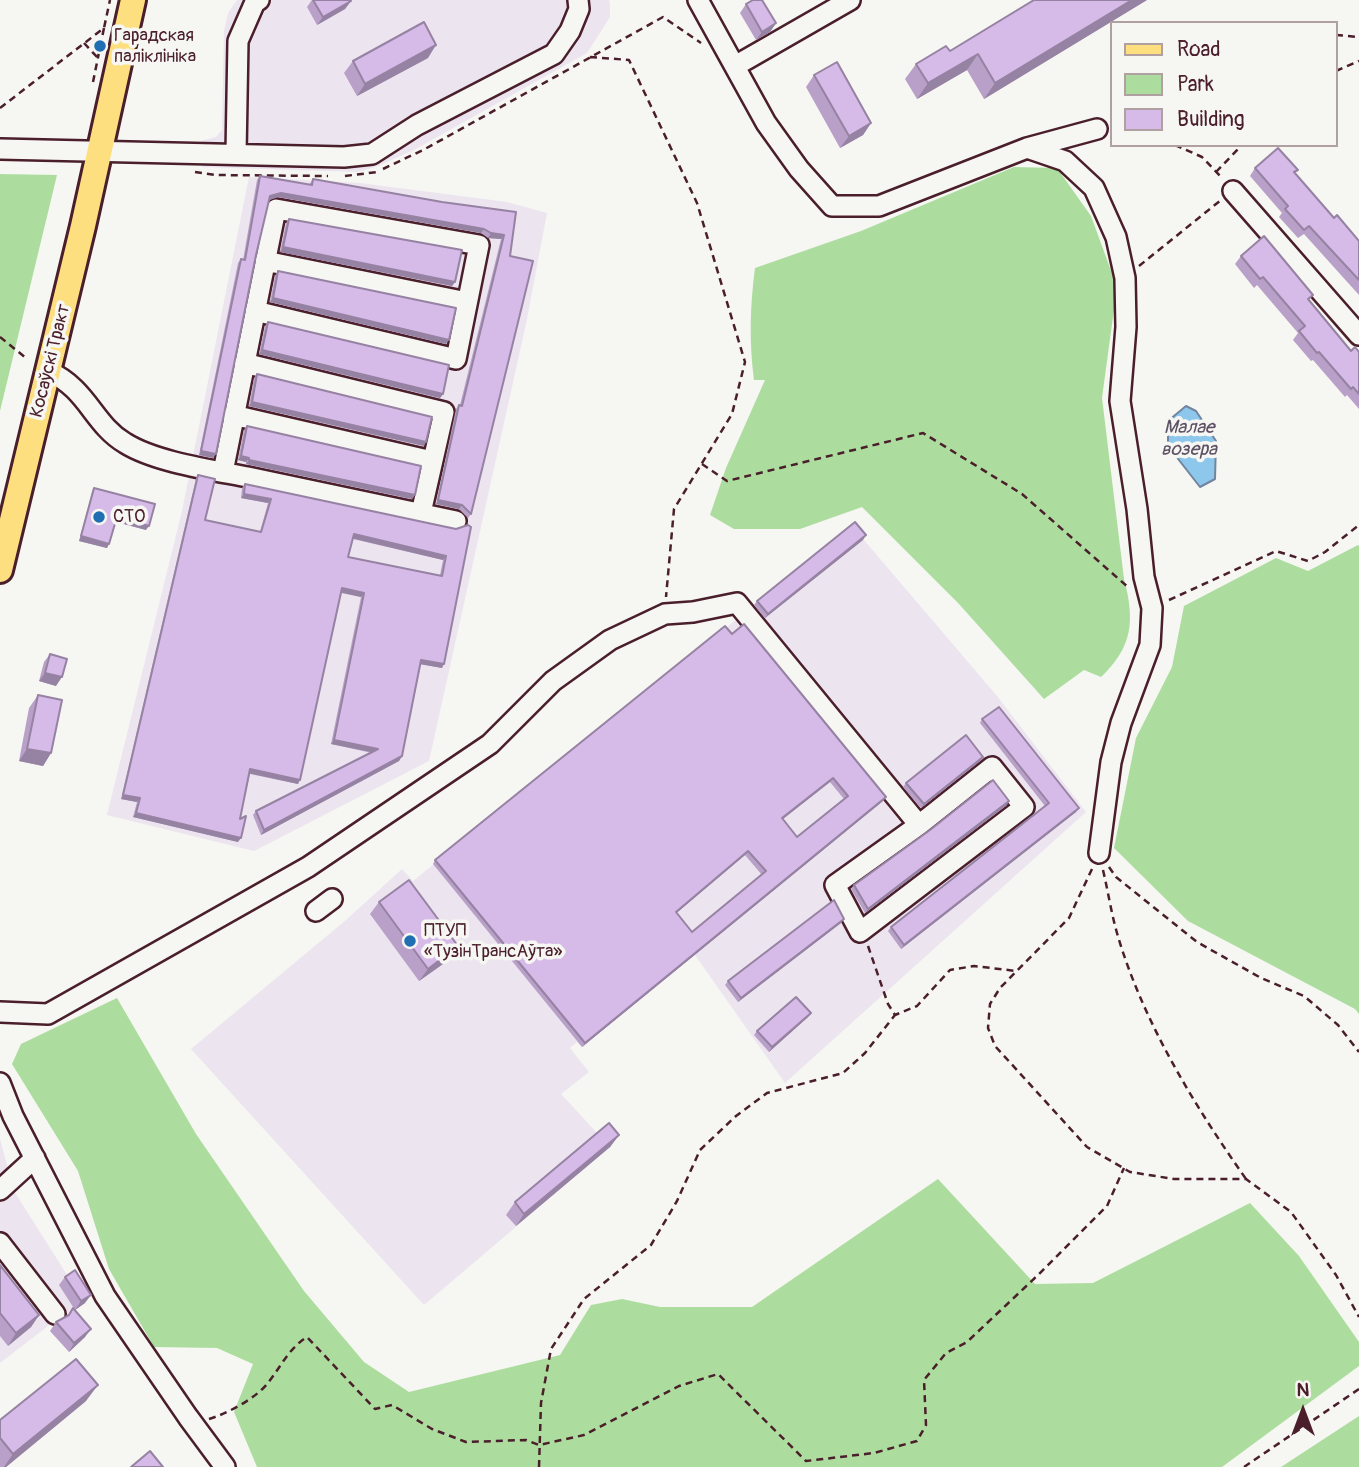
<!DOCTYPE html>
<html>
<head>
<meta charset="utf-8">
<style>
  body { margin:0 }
  #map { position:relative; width:1359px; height:1467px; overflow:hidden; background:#f6f6f2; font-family:Pangolin,sans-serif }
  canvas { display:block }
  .legend { position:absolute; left:1110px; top:21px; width:228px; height:126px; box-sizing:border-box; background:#f6f6f2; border:2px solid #b1a0a2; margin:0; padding:9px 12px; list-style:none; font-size:21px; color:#4a1f2b }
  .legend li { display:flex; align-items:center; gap:14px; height:35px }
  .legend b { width:35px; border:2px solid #b1a0a2 }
  .north { position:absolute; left:1268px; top:1376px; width:70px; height:70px; -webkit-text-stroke:5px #f6f6f2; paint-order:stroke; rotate:0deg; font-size:19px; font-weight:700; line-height:28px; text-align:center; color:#4a1f2b }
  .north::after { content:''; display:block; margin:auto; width:24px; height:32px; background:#4a1f2b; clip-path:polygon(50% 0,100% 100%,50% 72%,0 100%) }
</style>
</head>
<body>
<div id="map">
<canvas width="1359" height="1467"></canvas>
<ul class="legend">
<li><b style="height:9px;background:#fddf80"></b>Road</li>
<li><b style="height:19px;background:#acdd9e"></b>Park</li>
<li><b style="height:19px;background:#d6bae8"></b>Building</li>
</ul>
<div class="north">N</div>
</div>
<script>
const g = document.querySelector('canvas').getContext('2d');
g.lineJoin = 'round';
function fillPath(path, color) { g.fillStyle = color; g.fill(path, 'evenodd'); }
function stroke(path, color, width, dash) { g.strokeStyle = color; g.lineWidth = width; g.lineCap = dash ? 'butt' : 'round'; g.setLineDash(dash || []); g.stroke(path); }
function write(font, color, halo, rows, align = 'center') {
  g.font = font + ' Pangolin,sans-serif'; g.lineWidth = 7; g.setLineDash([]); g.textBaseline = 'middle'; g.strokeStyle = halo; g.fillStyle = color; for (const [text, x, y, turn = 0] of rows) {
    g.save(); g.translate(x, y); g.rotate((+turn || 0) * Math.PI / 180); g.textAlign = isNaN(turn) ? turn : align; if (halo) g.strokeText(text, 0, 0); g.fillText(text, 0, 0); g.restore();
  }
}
const built = new Path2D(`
  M237 0H609L610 3V17L587 53 414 150 378 166 358 172 202 167 201 141 216 137 222 130 224 31 228 13Z
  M249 177 360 183 507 202 547 213 526 324 429 761 254 851 107 815 182 511Z
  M852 526 997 696 1086 812 785 1083 695 955 582 1047 577 1042 570 1048 589 1072 561 1094 610 1147 424 1305 191 1049 346 920 402 869 413 881Z
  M0 1139 14 1191 69 1278 75 1310 48 1326 0 1363Z`);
const green = new Path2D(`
  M1014 167 1057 168 1091 216 1117 287 1102 398 1124 579C1135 620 1133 647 1101 677L1084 670 1044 699 959 604 862 507 800 529H734L710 515 726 468 765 380H754C749 342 750 306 755 268L861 231Z
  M0 174 57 175 0 411Z
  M1358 545 1359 546V1014L1355 1009 1188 921 1114 848 1136 738 1172 667 1184 606 1276 558 1308 571Z
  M117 998 196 1134 304 1291 364 1362 409 1392 560 1355 591 1305 622 1299 660 1307H752L938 1179 1035 1284 1093 1283 1250 1203 1299 1256 1359 1342V1366L1222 1467H257L234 1412 253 1364 217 1348 154 1347 109 1269 78 1171 12 1064 21 1044Z
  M1359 1416V1467H1281Z`);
const water = new Path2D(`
  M1186 406 1196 411 1216 441 1215 479 1200 487 1168 446V421Z`);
const path = new Path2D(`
  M1336 35 1359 37
  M84 43 98 58
  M590 57 629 60 697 203 745 362 732 414 674 509 666 597
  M1336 71 1359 61
  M93 82 104 28
  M0 108 104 28 110 0
  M1175 145 1202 157 1223 179
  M383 169 425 149 663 17 701 43
  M195 172 215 175 328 176
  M1216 172 1242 145
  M345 176 377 172
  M1139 266 1221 200
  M0 337 26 358
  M702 464 727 481 923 433 1022 494 1129 588
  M1169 600 1276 551 1308 561 1325 552 1359 525
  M1109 867 1116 877 1197 942 1261 978 1304 996 1338 1025 1359 1052
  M1092 869 1069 918 1000 988 990 1004 988 1028 995 1046 1087 1147 1130 1172 1174 1179H1246L1291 1212 1336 1275 1359 1317
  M1103 870C1108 891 1111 912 1117 933 1142 1020 1194 1105 1246 1179
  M868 946 888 1004 895 1015 917 1006 950 970 974 966 1016 971
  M209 1419C226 1414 255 1399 267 1384 281 1367 288 1349 307 1337L375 1409 392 1405 432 1429 466 1442 526 1440 539 1445 584 1435 679 1386 718 1374 806 1461 874 1453 917 1441 926 1425 924 1380 946 1353 967 1342 1038 1275 1107 1206 1124 1168
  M539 1467 541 1403 551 1349 584 1299 651 1245 677 1201 700 1150 736 1116 767 1093 843 1073 865 1053 895 1015
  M1244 1467 1359 1389`);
const minor = new Path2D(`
  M698 0 766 123 799 169 832 206H879L1027 148 1097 129
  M735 66 850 0
  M1027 148 1065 161 1094 188 1116 237 1125 278 1126 327 1120 401 1137 509 1144 577 1152 608 1150 645 1121 723 1111 762 1099 853
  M0 149 344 157 372 154 417 125 554 54 570 31 579 9 578 0
  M236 154 238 41 255 2 259 0
  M1233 191 1359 335
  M265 261 467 302
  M244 363 444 412 421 513
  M48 371C88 389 93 424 125 443 155 462 212 470 248 477 317 492 387 506 456 521
  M233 415 432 461
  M223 472 276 209 479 245 456 359 255 311
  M316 911 332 899
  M0 1012 48 1014 308 867 490 744 553 681 610 640 665 614 693 612 737 603 919 825 992 767 1024 807 860 932 835 885 919 825
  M0 1083 13 1116 105 1296 188 1417 225 1467
  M0 1190 35 1158
  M0 1243 55 1314`);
const major = new Path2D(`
  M0 570 83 226 133 0`);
const wall = new Path2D(`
  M312 0H350L351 1 345 9 317 25 307 7Z
  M1147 0 984 99 967 70 917 99 905 79 916 64 950 51Z
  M746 4 776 23 770 32 756 40 740 13Z
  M428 58 357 96 344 73 353 61Z
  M814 75 871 123 863 135 840 148 806 87Z
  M1255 168 1295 173 1334 218 1359 241V295L1304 234 1298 238 1279 217 1282 213 1250 176Z
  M260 176 309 185 313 179 442 202 516 212 471 514 468 518 459 509 436 504 456 409 459 405H460L501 239 488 238 481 233 278 197 269 200 256 255 216 454 213 458 199 455 238 263 241 259 243 260 257 180Z
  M289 219 455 282 452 286 280 252 286 223Z
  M1241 256 1309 301 1351 351 1359 352V409L1347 395 1345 397 1313 360 1311 361 1293 340 1298 333 1257 285 1254 288 1235 264Z
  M278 271 446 344 270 302 275 276Z
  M268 322 443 394 440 398 259 354 265 326Z
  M257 374 424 446 249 406 254 378Z
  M247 426 415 495 412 499 246 464V462L238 460 244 430Z
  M198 475 205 520 260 532 268 503 241 498 242 488 245 484 456 529 442 668 421 664 402 756 399 761 261 835 253 815 256 811 372 753 331 744 361 597 341 593 298 784 250 774 240 819 238 842 133 817 137 802 121 799 196 479ZM353 539 443 560 440 575 348 557Z
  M94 488 146 530 115 522 107 548 79 541 92 492Z
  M863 540 765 618 754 605 757 601Z
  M732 634 883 801 582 1047 433 864 435 860ZM830 782 844 799 797 837 783 819ZM745 855 762 875 692 932 676 913Z
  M50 654 56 686 39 681 44 662Z
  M38 695 51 753 43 766 19 761 29 708Z
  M982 719 1076 812 901 949 888 931 891 927 1045 806 980 723Z
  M983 757 980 761 921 808 903 787 906 783Z
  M1007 805 865 913 851 889 854 885Z
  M379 902 458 946 450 959 419 981 370 914Z
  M841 923 738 1002 725 985 728 981Z
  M811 1013 808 1017 769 1052 754 1035 757 1031Z
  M619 1135 610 1147 516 1226 506 1215 515 1202Z
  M0 1265 39 1315 31 1327 8 1346 0 1336Z
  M65 1277 85 1303 75 1310 59 1285Z
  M73 1308 85 1337 69 1352 50 1331 56 1322 67 1316Z
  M86 1401 6 1467H0V1420Z`);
const shadedWall = new Path2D(`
  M1132 0H1147L984 99 995 83Z
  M351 1 345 9 317 25 323 17Z
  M776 23 770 32 756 40 762 32Z
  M436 45 428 58 357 96 365 84Z
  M978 54 967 70 917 99 928 83Z
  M871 123 863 135 840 148 849 136Z
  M281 193 484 229 481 233 278 197 267 201 270 196Z
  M491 233 504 235 501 239 488 238Z
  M283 247 455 282 452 286 280 252Z
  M273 298 449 340 446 344 270 302Z
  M262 350 443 394 440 398 259 354Z
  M252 402 426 442 424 446 249 406Z
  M201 451 216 454 213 458 199 455Z
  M241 456 249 458 246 462 238 460Z
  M249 460 415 495 412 499 246 464Z
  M244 494 271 499 268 503 241 498Z
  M438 500 462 505 459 509 436 504Z
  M117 517 149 526 146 530 114 521Z
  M354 534 446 556 443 560 351 538Z
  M866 535 863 540 765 618 768 614Z
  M81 536 109 544 107 548 79 541Z
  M342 588 364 593 361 597 339 592Z
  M421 660 444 664 442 668 419 664Z
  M45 673 62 677 56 686 39 681Z
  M334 740 378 749 376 753 331 744Z
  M27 749 51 753 43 766 19 761Z
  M402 756 399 761 261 835 264 830Z
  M983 757 980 761 921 808 924 804Z
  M250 769 300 780 298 784 248 773Z
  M833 778 830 782 779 822 782 818Z
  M123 795 140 798 137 802 121 799Z
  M886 797 883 801 582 1047 585 1043Z
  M1009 801 1007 805 865 913 868 909Z
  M1079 808 1076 812 901 949 904 945Z
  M136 813 241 838 238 842 133 817Z
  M748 851 745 855 673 916 676 912Z
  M844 919 841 923 738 1002 741 998Z
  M458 946 450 959 419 981 428 969Z
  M811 1013 808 1017 769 1052 772 1047Z
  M619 1135 610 1147 516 1226 524 1214Z
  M91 1295 85 1303 75 1310 81 1301Z
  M39 1315 31 1327 8 1346 16 1333Z
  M91 1329 85 1337 69 1352 74 1343Z
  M98 1385 86 1401 6 1467H4L13 1454Z`);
const building = new Path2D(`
  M313 0H350L351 1 323 17Z
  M753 0H762L776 23 762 32 746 4Z
  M1034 0H1132L995 83 978 54 928 83 916 64 946 46 950 51Z
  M424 22 436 45 365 84 353 61Z
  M837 62 871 123 849 136 814 75Z
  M1278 148 1298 170 1294 172 1334 218 1337 215 1359 241V280L1309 226 1304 230 1285 209 1288 206 1255 168Z
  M260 176 312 185 313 179 442 202 516 212 510 256 533 261 471 514 462 505 438 500 459 405 462 406 504 235 491 233 484 229 281 193 270 196 256 255 216 454 201 451 241 259 245 260Z
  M289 219 462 250 455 282 283 247Z
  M1264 236 1313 295 1308 299 1351 351 1355 347 1359 352V394L1353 387 1351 389 1319 352 1317 353 1299 331 1305 326 1263 277 1260 279 1241 256Z
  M278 271 456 308 449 340 273 298Z
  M268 322 449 365 443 394 262 350Z
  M257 374 432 417 426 442 252 402Z
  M247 426 421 466 415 495 249 460V458L241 456Z
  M198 475 215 479 205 520 261 532 271 499 244 494 245 484 456 529 468 525 471 527 444 664 421 660 402 756 264 830 256 811 378 749 334 740 364 593 342 588 300 780 250 769 240 819 246 816 241 838 136 813 140 798 123 795ZM354 534 446 556 442 576 348 557Z
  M94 488 155 504 149 526 117 517 109 544 81 536Z
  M855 522 866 535 768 614 757 601Z
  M744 624 886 797 585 1043 435 860 725 626 732 634ZM833 778 848 796 797 837 782 818ZM748 851 766 871 692 932 676 912Z
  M50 654 67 659 62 677 45 673Z
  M38 695 62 700 51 753 27 749Z
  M999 707 1079 808 904 945 891 927 1049 803 982 719Z
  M966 735 983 757 924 804 906 783Z
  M993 780 1009 801 868 909 854 885 930 830Z
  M409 880 458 946 428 969 379 902Z
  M834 900 844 919 741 998 728 981Z
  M796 997 811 1013 772 1047 757 1031Z
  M609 1123 619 1135 524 1214 515 1202Z
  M0 1265 39 1315 16 1333 0 1313Z
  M75 1270 91 1295 81 1301 65 1277Z
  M73 1308 91 1329 74 1343 56 1322 69 1315Z
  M76 1359 98 1385 13 1454 0 1438V1420Z
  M150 1451 163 1467H131Z`);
const markers = [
  [100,46,7,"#1f6fb2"],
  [99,517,7,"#1f6fb2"],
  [410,941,7,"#1f6fb2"]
];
const poiNames = [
  ["Гарадская",114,36],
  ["паліклініка",114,57],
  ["СТО",113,517],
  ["ПТУП",424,931],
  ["«ТузінТрансАўта»",424,952]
];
const streetNames = [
  ["Косаўскі Тракт",51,361,-76]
];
const waterNames = [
  ["Малае",1189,428],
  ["возера",1189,450]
];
fillPath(built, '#ece4ef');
fillPath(green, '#acdd9e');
fillPath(water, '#8dc7ec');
stroke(water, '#72849f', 2);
stroke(minor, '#4a1f2b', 24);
stroke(major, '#4a1f2b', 30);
stroke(path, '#4a1f2b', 2.5, [7, 5]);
stroke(minor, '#f6f6f2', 19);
stroke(major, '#fddf80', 24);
fillPath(wall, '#b8a0c8');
fillPath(shadedWall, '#9682a2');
fillPath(building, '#d6bae8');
stroke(building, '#9682a2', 2);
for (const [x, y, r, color] of markers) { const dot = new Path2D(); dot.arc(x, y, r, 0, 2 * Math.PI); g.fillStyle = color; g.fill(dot); stroke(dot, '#f6f6f2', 2.5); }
write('18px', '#4a1f2b', '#f6f6f2', poiNames, 'left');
write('18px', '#4a1f2b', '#f6f6f2', streetNames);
write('italic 19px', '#5e5165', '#f6f6f2', waterNames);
</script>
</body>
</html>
